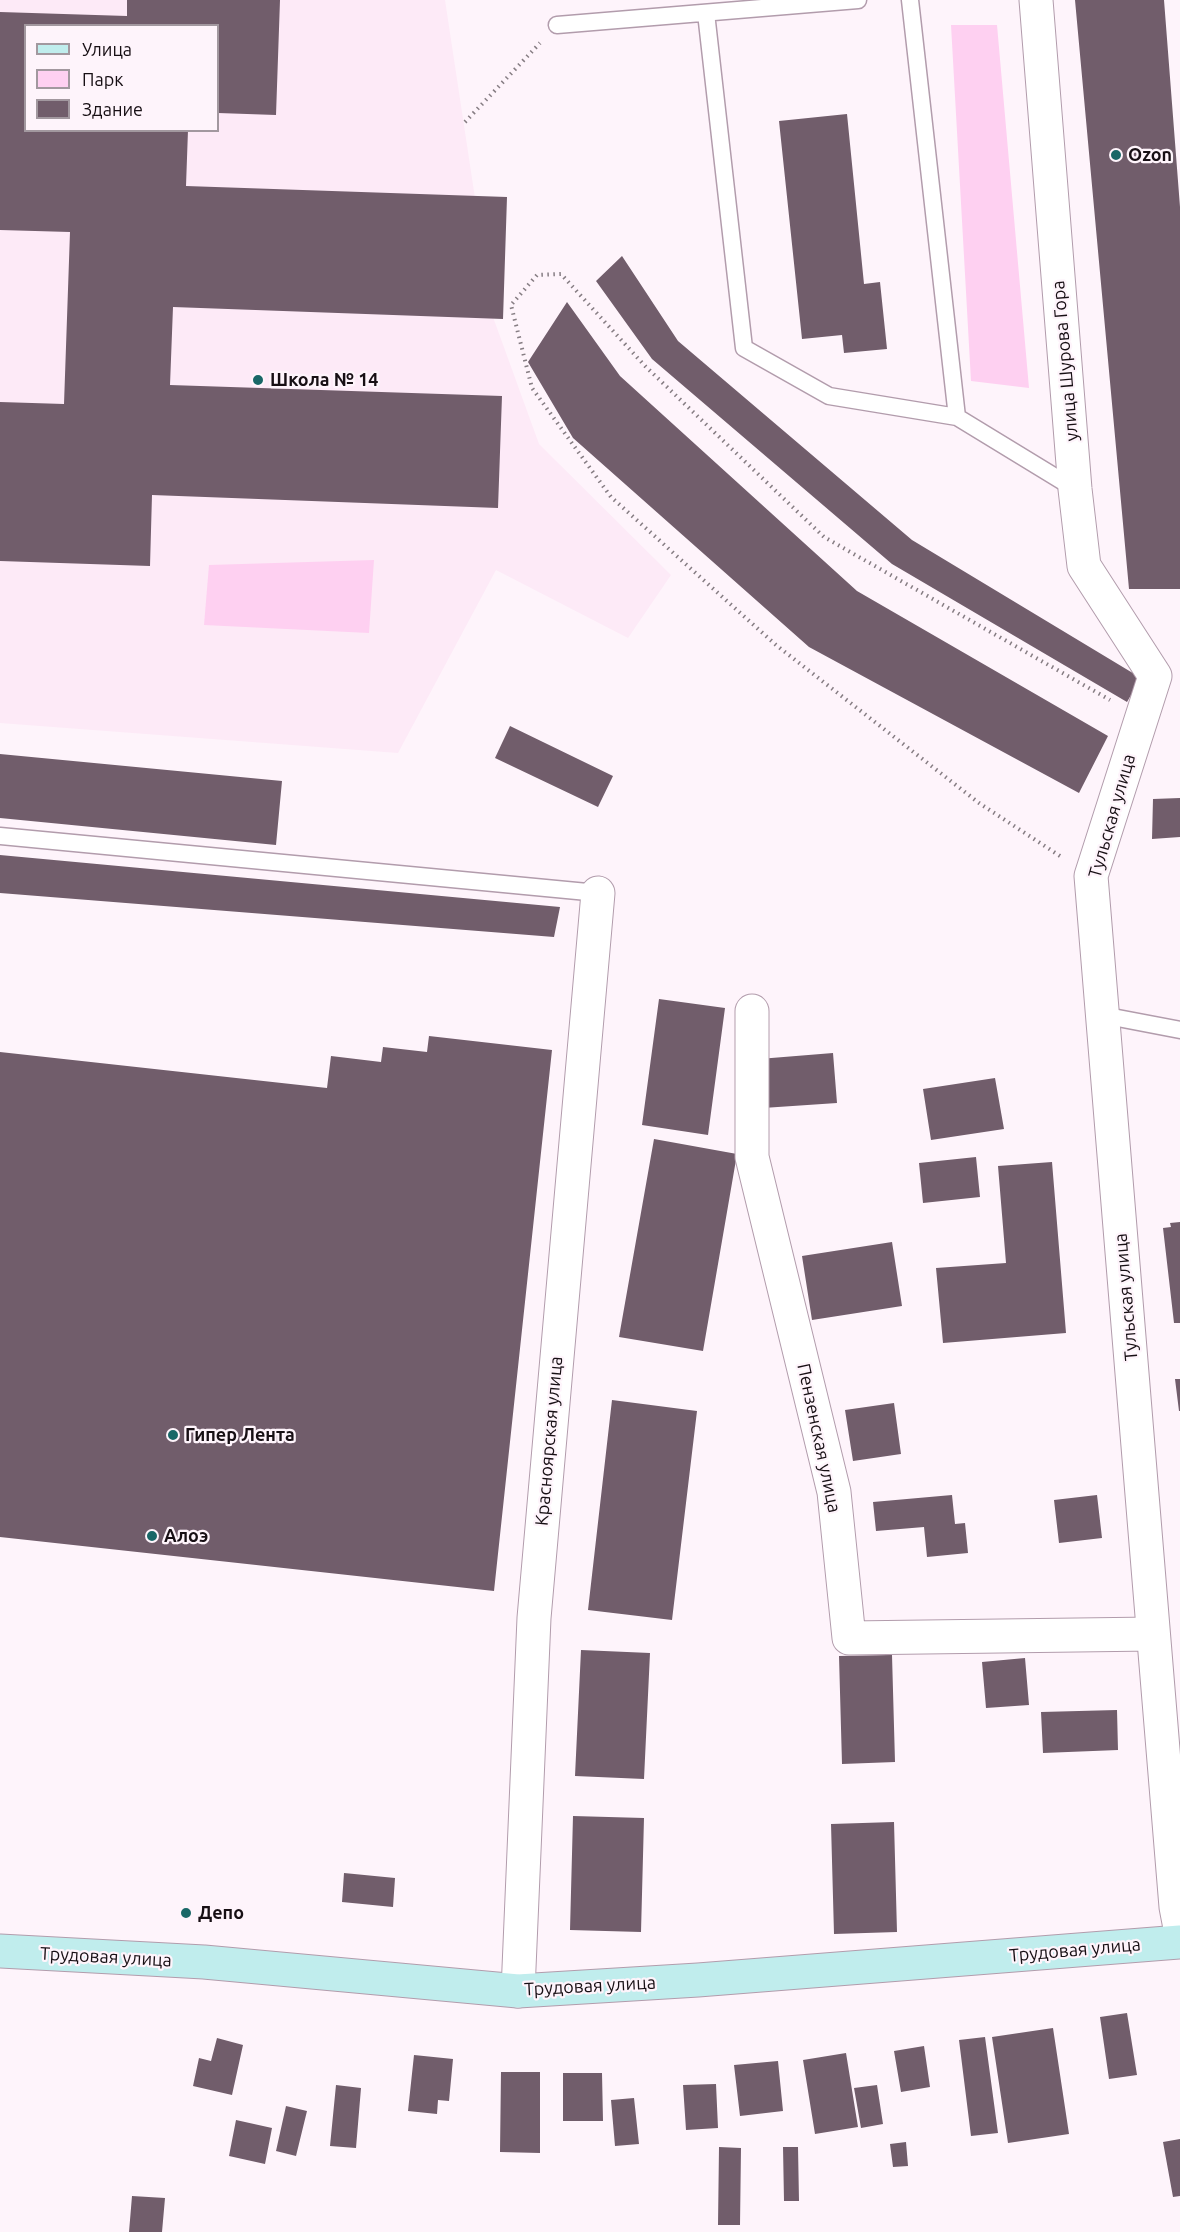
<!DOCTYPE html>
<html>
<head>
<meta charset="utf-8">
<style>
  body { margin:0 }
  #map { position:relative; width:1180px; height:2232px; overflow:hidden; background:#fef4fb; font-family:Ubuntu,sans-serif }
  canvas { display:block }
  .legend { position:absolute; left:24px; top:24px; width:195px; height:108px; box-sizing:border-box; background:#fef4fb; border:2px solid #a2989f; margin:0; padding:8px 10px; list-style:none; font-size:18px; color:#170f14 }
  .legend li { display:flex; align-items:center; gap:12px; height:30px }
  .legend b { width:30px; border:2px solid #a2989f }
</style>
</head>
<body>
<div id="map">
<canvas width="1180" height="2232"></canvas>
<ul class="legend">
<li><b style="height:8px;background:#c0eded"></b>Улица</li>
<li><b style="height:16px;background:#fed0f1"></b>Парк</li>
<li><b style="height:16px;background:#715d6b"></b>Здание</li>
</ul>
</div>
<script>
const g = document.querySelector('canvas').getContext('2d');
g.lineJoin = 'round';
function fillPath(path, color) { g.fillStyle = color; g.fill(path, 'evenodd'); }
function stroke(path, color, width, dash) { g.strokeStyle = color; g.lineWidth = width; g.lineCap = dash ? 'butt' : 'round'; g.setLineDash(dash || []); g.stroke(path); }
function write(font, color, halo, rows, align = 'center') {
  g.font = font + ' Ubuntu,sans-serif'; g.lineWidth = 4.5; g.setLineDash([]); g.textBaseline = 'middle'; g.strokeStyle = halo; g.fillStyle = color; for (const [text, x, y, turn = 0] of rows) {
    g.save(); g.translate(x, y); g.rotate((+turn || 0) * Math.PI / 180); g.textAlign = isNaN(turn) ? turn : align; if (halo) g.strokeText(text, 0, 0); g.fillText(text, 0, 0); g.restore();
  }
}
const built = new Path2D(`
  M0 0H445L493 317 539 444 671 575 628 638 496 570 398 753 0 723ZM26 26H218V130H26Z`);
const green = new Path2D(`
  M951 25H997L1029 388 971 381Z
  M374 560 369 633 204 625 209 565Z`);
const building = new Path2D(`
  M127 0H280L276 115 218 113V26H26V130H188L186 186 507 197 503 319 173 307 170 385 502 396 498 508 152 495 150 566 0 561V402L64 404 70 232 0 230V12L127 16Z
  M1075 0H1164L1180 207V589H1129Z
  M847 114 864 284 880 282 887 349 844 353 842 335 802 339 779 121Z
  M622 256 678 341 912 540 1141 678 1127 702 892 564 652 359 596 281Z
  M567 302 620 376 857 591 1108 736 1079 793 809 647 573 438 528 362Z
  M510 726 613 776 598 807 495 758Z
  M0 754 282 781 276 845 0 818Z
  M1180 798V837L1152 839 1153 799Z
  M0 855 560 907 554 937 0 893Z
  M659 999 725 1008 708 1135 642 1125Z
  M429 1036 552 1050 494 1591 0 1537V1052L327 1088 331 1056 381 1062 383 1047 427 1052Z
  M833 1053 837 1103 763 1108 759 1059Z
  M995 1078 1004 1129 931 1140 923 1089Z
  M654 1139 737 1154 703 1351 619 1337Z
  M976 1157 980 1197 923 1203 919 1163Z
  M1052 1162 1066 1333 943 1343 936 1268 1006 1263 998 1166Z
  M1180 1222V1323H1174L1163 1228 1171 1227 1170 1223Z
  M892 1242 902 1306 812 1320 802 1256Z
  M1175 1379H1180V1411H1179Z
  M612 1400 697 1411 672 1620 588 1610Z
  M894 1403 901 1454 853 1461 845 1410Z
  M952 1495 955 1524 965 1523 968 1553 927 1557 924 1527 876 1531 873 1502Z
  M1097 1495 1102 1538 1059 1543 1054 1500Z
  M581 1650 650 1653 644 1779 575 1776Z
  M892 1655 895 1762 842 1764 839 1656Z
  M1025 1658 1029 1705 986 1708 982 1662Z
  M1117 1710 1118 1750 1043 1753 1041 1712Z
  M573 1816 644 1818 641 1932 570 1930Z
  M894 1822 897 1932 834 1934 831 1824Z
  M344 1873 395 1878 393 1907 342 1902Z
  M1127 2013 1137 2075 1109 2079 1100 2017Z
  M1053 2028 1069 2134 1008 2143 992 2037Z
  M985 2037 998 2133 971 2136 959 2040Z
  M217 2038 243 2045 232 2095 193 2086 199 2058 211 2061Z
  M924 2046 930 2087 901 2092 894 2051Z
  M846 2053 858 2127 815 2134 803 2060Z
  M414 2055 453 2059 449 2101 438 2100 437 2114 408 2111Z
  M778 2061 783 2111 740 2116 734 2065Z
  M501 2072H540V2153L500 2152Z
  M563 2073H602L603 2121H563Z
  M716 2084 718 2128 686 2130 683 2085Z
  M336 2085 361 2088 356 2148 330 2146Z
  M877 2085 883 2124 861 2128 854 2088Z
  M634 2098 639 2144 615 2146 611 2100Z
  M286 2106 307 2111 296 2156 276 2151Z
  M236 2120 272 2128 265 2164 229 2156Z
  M1180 2139V2196L1173 2197 1163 2142Z
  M906 2142 908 2166 893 2167 890 2144Z
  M719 2147 741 2148 740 2225H718Z
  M783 2147H798L799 2201H784Z
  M132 2196 165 2198 162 2232H129Z`);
const path = new Path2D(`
  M465 122 540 43
  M1060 856 979 803 776 645 611 497 532 388 511 305 537 275 561 274 645 366 824 537 1110 700`);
const lane = new Path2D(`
  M910 0 957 417 1075 489
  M706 13 744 348 829 396 957 417
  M557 25 858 0
  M0 836 598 893
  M1102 1015 1180 1030`);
const street = new Path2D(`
  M1036 0 1075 489 1084 566 1155 676
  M1155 676 1091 876 1176 1907 1180 1928
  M752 1011V1157L834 1492 849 1638 1153 1634
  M518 1991 534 1618 598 893`);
const secondary = new Path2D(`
  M0 1951 204 1962 518 1991 698 1980 1180 1942`);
const markers = [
  [1116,155,6,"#196767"],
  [258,380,6,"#196767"],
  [173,1435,6,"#196767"],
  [152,1536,6,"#196767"],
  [186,1913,6,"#196767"]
];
const poiNames = [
  ["Ozon",1128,155],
  ["Школа № 14",270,380],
  ["Гипер Лента",185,1435],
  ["Алоэ",164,1536],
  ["Депо",198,1913]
];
const streetNames = [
  ["улица Шурова Гора",1065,361,-95],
  ["Тульская улица",1112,816,-74],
  ["Тульская улица",1126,1297,-95],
  ["Пензенская улица",819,1438,78],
  ["Красноярская улица",549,1441,-85],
  ["Трудовая улица",1075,1950,-5],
  ["Трудовая улица",106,1957,3],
  ["Трудовая улица",590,1986,-3]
];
fillPath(built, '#fdeaf7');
fillPath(green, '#fed0f1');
fillPath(building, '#715d6b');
stroke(lane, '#b29cac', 19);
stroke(street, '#b29cac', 35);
stroke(secondary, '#b29cac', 35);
stroke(path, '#867d83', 4, [1.5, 4.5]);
stroke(lane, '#fff', 16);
stroke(street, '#fff', 33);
stroke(secondary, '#c0eded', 33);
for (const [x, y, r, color] of markers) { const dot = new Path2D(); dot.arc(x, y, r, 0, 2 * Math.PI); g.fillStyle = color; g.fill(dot); stroke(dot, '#fef4fb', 2); }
write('bold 18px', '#170f14', '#fef4fb', poiNames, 'left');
write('18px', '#170f14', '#fef4fb', streetNames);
</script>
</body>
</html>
